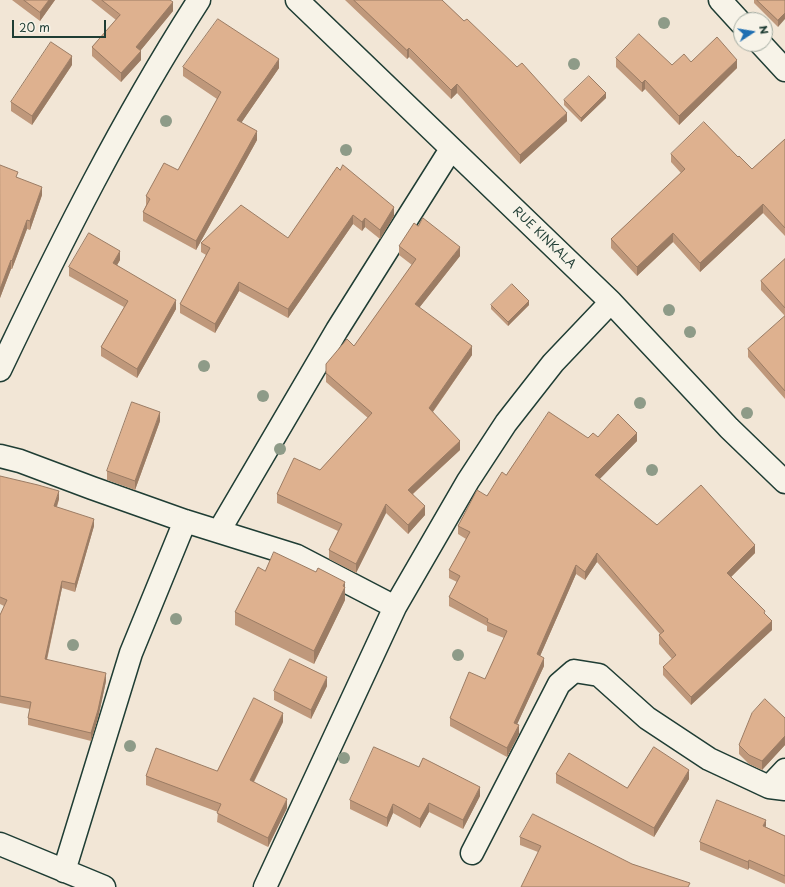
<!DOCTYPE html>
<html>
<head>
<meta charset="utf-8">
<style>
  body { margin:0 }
  #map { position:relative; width:785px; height:887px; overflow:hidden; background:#f2e6d6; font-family:"Playpen Sans",sans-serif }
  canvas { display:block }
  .north { position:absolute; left:733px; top:12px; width:40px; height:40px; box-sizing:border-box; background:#f7f3e8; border:1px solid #a1aaa0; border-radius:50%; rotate:78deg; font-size:11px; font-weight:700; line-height:16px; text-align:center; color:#1f3d34 }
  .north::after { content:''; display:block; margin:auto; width:14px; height:18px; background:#1f6fb2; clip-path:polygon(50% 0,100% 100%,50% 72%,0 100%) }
  .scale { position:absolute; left:12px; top:20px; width:94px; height:18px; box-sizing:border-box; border:2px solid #1f3d34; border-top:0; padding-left:5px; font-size:12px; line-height:14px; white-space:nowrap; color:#1f3d34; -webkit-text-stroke:3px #f7f3e8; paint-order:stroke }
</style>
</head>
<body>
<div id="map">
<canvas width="785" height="887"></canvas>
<div class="north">N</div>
<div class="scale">20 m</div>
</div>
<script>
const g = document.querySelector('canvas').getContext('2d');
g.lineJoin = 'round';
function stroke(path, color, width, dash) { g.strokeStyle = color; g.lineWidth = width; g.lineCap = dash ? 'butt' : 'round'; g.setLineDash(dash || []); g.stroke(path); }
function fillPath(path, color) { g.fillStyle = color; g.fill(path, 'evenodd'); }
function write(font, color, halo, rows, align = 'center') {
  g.font = font + ' "Playpen Sans",sans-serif'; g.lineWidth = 4; g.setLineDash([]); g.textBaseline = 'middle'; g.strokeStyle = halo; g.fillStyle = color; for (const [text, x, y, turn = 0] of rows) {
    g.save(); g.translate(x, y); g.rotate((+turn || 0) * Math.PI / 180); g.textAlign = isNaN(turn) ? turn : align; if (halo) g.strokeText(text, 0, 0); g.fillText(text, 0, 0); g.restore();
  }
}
const street = new Path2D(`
  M297 0 611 302 729 428 785 482
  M720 0 741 23
  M761 44 785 70
  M0 370C60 244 123 118 199 0
  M0 456 20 461 92 488 185 521 297 556 395 607
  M219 531 337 330 451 149
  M769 787 785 770
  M0 844 104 887
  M472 853 559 684 574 671 599 675 647 718 709 759 769 787 785 789
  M64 871 131 653 185 521
  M265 887 395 607 468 481 506 423 553 363 611 302`);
const trees = [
  [664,23],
  [574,64],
  [166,121],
  [346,150],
  [669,310],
  [690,332],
  [204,366],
  [263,396],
  [640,403],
  [747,413],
  [280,449],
  [652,470],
  [176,619],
  [73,645],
  [458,655],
  [130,746],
  [344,758]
];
const wall = new Path2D(`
  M12 0H55L40 21Z
  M91 0H170L173 11 140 51 141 60 121 82 92 56V47L116 20Z
  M345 0H442L567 121 520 164 457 93 451 99 409 57 407 59Z
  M754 0H785L778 27 754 3Z
  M616 58 672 65 691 62 737 68 679 125 645 89 642 92 616 67Z
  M72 65 32 125 11 111V102Z
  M183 67 279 68 241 123 257 140 196 250 143 221V212L146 205V196L178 170 217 99 183 76Z
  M606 98 581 122 564 105V100Z
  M785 139V236L763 213 700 272 673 242 637 276 611 248V239L681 173 671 162V154L738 157 752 169Z
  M0 165 42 195 30 230 27 229 12 269H11L0 298Z
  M340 170 394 216 380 239 365 227 362 231 353 224 288 318 239 291 215 333 180 313V304L206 255 201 252V243L288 238Z
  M399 246 460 256 419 308 472 355 433 412 460 450 413 494 425 515 408 534 386 513 356 573 329 559V550L338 531 277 503V494L320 470 368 418 326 382V364L354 346 412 265 399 255Z
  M785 259V399L748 357V349L785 316 761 290V281Z
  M120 260 117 265 176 309 137 378 101 356V347L124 307 69 276V267Z
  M491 305H529L508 326 491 309Z
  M160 421 135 490 107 480V471Z
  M598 437 637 441 599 479 657 525 755 553 731 577 765 614 772 630 691 705 663 675V667L672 659 659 644V635L660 634 597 562 585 580 576 574 540 656 544 666 517 724 519 734 507 757 450 726V718L485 679 504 638 487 631V626L449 606V597L457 582 449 578V570L466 539 458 534V526L506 475 588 438Z
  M0 476 59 499 57 507 94 526 75 592 62 588 47 660 106 681 98 718 91 741 28 725V718L30 709 0 703V615L4 606 0 604Z
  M345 587V600L314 664 235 625V612Z
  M327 686 311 719 274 700V691Z
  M785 718V745L762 770 749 764 739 754V745Z
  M283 722 254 782 287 808 268 847 217 822 218 812 146 785V776L217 771Z
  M556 774 627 788 689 779 654 837 556 783Z
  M480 796 463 829 429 812 420 828 393 813 387 827 350 809V800Z
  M766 827 785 836V884L749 868 748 870 700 850V842Z
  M520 837 632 864 690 887 538 852 520 845Z`);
const shadedWall = new Path2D(`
  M49 0H55L40 21V12Z
  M173 2V11L136 56V47Z
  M785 13V19L778 27V20Z
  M409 48V57L407 59V50Z
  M141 51V60L121 82V73Z
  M72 56V65L32 125V116Z
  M279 59V68L237 129V120Z
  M737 60V68L679 125V116Z
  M645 80V89L642 92V83Z
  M457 84V93L451 99V90Z
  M606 93V98L581 122V118Z
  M567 113V121L520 164V155Z
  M257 131V140L196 250V241Z
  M42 187V195L30 230V221Z
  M763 204V213L700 272V263Z
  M394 207V216L380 239V230Z
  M353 215V224L288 318V309Z
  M365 218V227L362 231V222Z
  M27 220V229L12 269V261Z
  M673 233V242L637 276V267Z
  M460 247V256L415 313V304Z
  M120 251V260L113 272V263Z
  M11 260V269L0 298V289Z
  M239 282V291L215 333V324Z
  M176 300V309L137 378V369Z
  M529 301V305L508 326V322Z
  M472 346V355L429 417V408Z
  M160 412V421L135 490V481Z
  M637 433V441L595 484V475Z
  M460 441V450L408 498V490Z
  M59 491V499L54 514V506Z
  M386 504V513L356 573V564Z
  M425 506V515L408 534V525Z
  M94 519V526L75 592V584Z
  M755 545V553L727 581V573Z
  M597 553V562L585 580V572Z
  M576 565V574L537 663V654Z
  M62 581V588L45 667V659Z
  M345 582V600L314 664V651Z
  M772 621V630L691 705V697Z
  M544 658V666L514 731V723Z
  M106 673V681L98 718 91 741V733Z
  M327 677V686L311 719V710Z
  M283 713V722L250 789V780Z
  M519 725V734L507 757V748Z
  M785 736V745L762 770V761Z
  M689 770V779L654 837V828Z
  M480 787V796L463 829V820Z
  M287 799V808L268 847V838Z
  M429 803V812L420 828V819Z
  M393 804V813L387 827V818Z
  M766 820V827L763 826Z
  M749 860V868L748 870V862Z`);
const building = new Path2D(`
  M24 0H49L40 12Z
  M102 0H170L173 2 136 47 141 51 121 73 92 47 120 15Z
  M354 0H442L464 21 467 19 517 67 522 63 567 113 520 155 457 84 451 90 409 48 407 50Z
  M757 0H785V13L778 20Z
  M218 19 279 59 237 120 257 131 196 241 143 212 150 199 146 196 164 163 178 170 221 92 183 67Z
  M639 34 672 65 684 54 691 62 717 37 737 60 679 116 645 80 642 83 616 58Z
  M51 42 72 56 32 116 11 102Z
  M589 76 606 93 581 118 564 100Z
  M704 122 738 157 739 156 752 169 785 139V228L763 204 700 263 673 233 637 267 611 239 685 169 671 154Z
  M0 165 18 172 16 177 42 187 30 221 27 220 12 261 11 260 0 289Z
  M343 165 394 207 380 230 365 218 362 222 353 215 288 309 239 282 215 324 180 304 210 248 201 243 241 205 288 238 337 167 340 170Z
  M423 218 460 247 415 304 472 346 429 408 460 441 408 490 425 506 408 525 386 504 356 564 329 550 342 524 277 494 294 458 320 470 372 413 326 373V364L347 339 354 346 416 259 399 246 414 223 418 226Z
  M89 233 120 251 113 263 176 300 137 369 101 347 128 301 69 267Z
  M785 259V308L761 281Z
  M512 284 529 301 508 322 491 305Z
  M785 316V391L748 349Z
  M132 402 160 412 135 481 107 471Z
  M549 412 588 438 593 433 598 437 618 414 637 433 595 475 657 525 701 485 755 545 727 573 765 611 764 613 772 621 691 697 663 667 676 655 659 635 664 631 597 553 585 572 576 565 537 654 544 658 514 723 519 725 507 748 450 718 469 672 485 679 507 631 487 622 488 619 449 597 460 576 449 570 470 532 458 526 477 490 487 496 502 472 506 475Z
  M0 476 38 485 59 491 54 506 94 519 75 584 62 581 45 659 106 673 98 710 91 733 28 718 31 702 0 696V615L7 600 0 597Z
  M274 552 316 572 318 568 345 582 343 586 345 587 314 651 235 612 258 567 265 571Z
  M290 659 327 677 311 710 274 691Z
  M254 698 283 713 250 780 287 799 268 838 217 813 221 804 146 776 156 748 217 771Z
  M765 699 785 718V736L762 761 749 755 739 745 752 713Z
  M374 747 419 767 423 758 480 787 463 820 429 803 420 819 393 804 387 818 350 800Z
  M654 747 689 770 654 828 556 774 569 753 627 788Z
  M717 800 766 820 763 826 785 836V876L749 860 748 862 700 842Z
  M533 814 632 864 690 883 688 887H521L541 846 520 837Z`);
const streetNames = [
  ["RUE KINKALA",544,238,44]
];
stroke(street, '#1f3d34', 25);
stroke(street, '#f7f3e8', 22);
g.fillStyle = '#8e9b88';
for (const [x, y] of trees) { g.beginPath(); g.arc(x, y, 6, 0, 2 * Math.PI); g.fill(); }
fillPath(wall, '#bf987b');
fillPath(shadedWall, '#9b7c64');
fillPath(building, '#deb18f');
stroke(building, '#9b7c64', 1);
write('12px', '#1f3d34', '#f7f3e8', streetNames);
</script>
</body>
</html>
